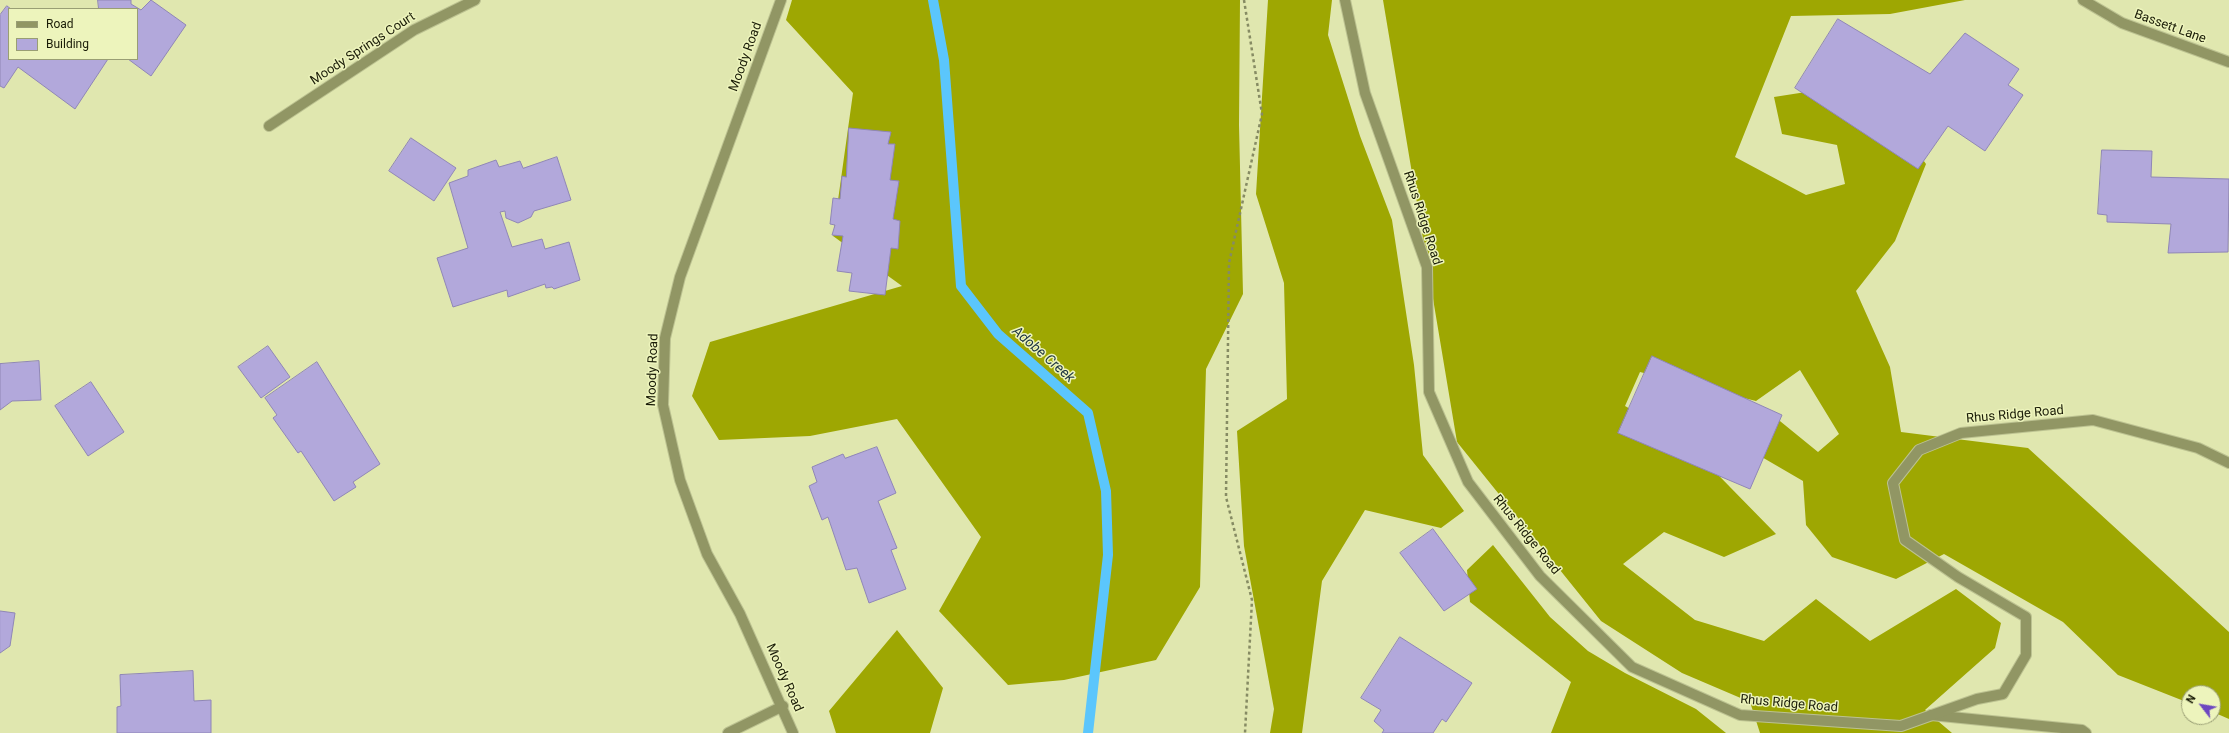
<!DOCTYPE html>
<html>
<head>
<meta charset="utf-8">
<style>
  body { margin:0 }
  #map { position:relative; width:2229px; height:733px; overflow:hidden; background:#e0e7af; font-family:Roboto,sans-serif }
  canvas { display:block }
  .legend { position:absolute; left:8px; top:8px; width:130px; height:52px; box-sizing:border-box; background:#edf4bc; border:1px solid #999e74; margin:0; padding:5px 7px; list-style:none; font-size:12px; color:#1a1c07 }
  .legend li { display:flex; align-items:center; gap:8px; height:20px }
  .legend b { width:20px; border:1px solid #999e74 }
  .north { position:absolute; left:2181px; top:685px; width:40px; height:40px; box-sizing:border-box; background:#edf4bc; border:1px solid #999e74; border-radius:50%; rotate:301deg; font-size:11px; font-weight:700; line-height:16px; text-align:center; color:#1a1c07 }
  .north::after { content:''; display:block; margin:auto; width:14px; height:18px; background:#6d47c0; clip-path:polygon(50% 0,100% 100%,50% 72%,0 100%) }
</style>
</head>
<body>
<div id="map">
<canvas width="2229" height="733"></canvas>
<ul class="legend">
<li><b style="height:5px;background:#919664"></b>Road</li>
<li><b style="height:11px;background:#b2a8db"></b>Building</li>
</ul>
<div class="north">N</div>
</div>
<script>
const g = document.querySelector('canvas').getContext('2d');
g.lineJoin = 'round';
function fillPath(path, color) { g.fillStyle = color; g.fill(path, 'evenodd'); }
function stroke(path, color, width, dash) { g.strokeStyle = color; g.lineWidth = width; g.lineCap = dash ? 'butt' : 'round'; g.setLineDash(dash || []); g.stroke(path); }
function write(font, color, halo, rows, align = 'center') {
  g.font = font + ' Roboto,sans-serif'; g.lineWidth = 3; g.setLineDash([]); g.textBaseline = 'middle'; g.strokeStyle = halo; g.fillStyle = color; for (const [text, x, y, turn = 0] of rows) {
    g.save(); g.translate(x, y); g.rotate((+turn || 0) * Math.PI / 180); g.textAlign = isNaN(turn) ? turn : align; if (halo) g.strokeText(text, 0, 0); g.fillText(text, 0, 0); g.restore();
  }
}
const forest = new Path2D(`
  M792 0H1240L1239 125 1243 294 1206 369 1200 587 1156 660 1064 680 1008 685 939 611 981 537 897 419 810 436 719 440 692 396 710 342 902 286 833 236 853 93 786 20Z
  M1268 0H1332L1328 35 1360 136 1392 220 1414 365 1423 455 1464 511 1441 528 1365 510 1322 581 1302 733H1270L1274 709 1244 546 1237 431 1287 399 1284 283 1256 194Z
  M1383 0H1965L1890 14 1791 16 1735 157 1806 195 1845 184 1837 145 1782 134 1774 97 1838 87 1895 120 1926 164 1895 241 1856 291 1890 367 1901 432 2028 448 2229 632V719L2213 712V693H2189V703L2118 675 2063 622 1944 554 1896 579 1832 557 1806 525 1803 481 1748 449 1775 417 1818 452 1839 434 1800 370 1756 401 1640 372 1625 406 1683 439 1776 534 1724 557 1664 532 1623 564 1695 620 1764 641 1816 599 1870 641 1956 589 2001 623 1995 648 1925 710 1952 733H1760L1750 702 1682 673 1601 621 1457 442Z
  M1493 545 1550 617 1588 651 1625 673 1696 709 1726 733H1551L1571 682 1470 602 1467 570Z
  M897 630 943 688 930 733H836L829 711Z`);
const stream = new Path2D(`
  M933 0 944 60 961 286 998 334 1088 413 1106 491 1108 555 1088 733`);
const building = new Path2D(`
  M98 0H131V4L141 10 151 0 186 25 151 76 128 59H137V9H99Z
  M7 6 11 9H9V59H108L75 109 18 67 4 88 0 86V15Z
  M1838 19 1930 74 1965 33 2019 69 2008 85 2023 95 1985 151 1948 126 1918 169 1795 88Z
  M849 128 891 132 888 144H895L890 180 899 181 893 219 900 221 898 249 891 248 885 295 849 291 852 273 837 271 843 236 832 235 835 225 830 224 833 198 840 199 842 176 846 177Z
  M411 138 456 168 434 201 389 171Z
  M2102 150 2152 151 2151 177 2229 179 2228 252 2168 253 2171 224 2107 222V215L2098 214Z
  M557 157 571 200 534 211 531 217 518 223 506 218 505 211 500 212 512 247 542 239 545 249 569 242 580 280 554 289 552 287 546 288 545 284 508 297 507 290 453 307 437 258 468 248 449 183 468 176V170L496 160 499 167 520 161 523 168Z
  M268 346 290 377 261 398 238 367Z
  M1652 356 1782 415 1750 489 1618 433Z
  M39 361 41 400 12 401 0 410V364Z
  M317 362 380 464 353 482 356 487 334 501 301 451 298 453 273 418 277 415 265 398Z
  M91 382 124 432 88 456 55 406Z
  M877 447 896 493 878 501 897 548 891 550 906 589 869 603 857 568 846 570 828 517 822 520 809 486 817 482 812 467 843 454 845 458Z
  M1433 529 1477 589 1444 611 1400 553Z
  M0 611 15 613 10 646 0 653Z
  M1400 637 1472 683 1446 722 1442 719 1433 733H1382L1384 730 1374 721 1381 710 1361 698Z
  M193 671 194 701 211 700V733H117V707L121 706 120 675Z`);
const path = new Path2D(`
  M1244 0 1262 114 1229 263 1226 497 1252 600 1245 733`);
const service = new Path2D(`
  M1931 715 2082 730 2086 733`);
const minor = new Path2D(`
  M1345 0 1365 93 1427 267 1429 392 1468 482 1540 576 1632 667 1740 715 1901 726 1977 699 2003 694 2026 655V617L1958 577 1905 540 1893 483 1919 450 1961 433 2093 420 2198 448 2229 463
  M2083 0 2122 23 2229 62
  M269 126 414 30 475 0
  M728 733 783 706`);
const tertiary = new Path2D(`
  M781 0 680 277 665 338 663 405 680 480 707 554 740 614 793 733`);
const streetNames = [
  ["Bassett Lane",2170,27,20],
  ["Moody Springs Court",363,49,-33],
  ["Moody Road",746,57,-70],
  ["Rhus Ridge Road",1422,218,72],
  ["Moody Road",653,370,-88],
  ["Rhus Ridge Road",2015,415,-5],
  ["Rhus Ridge Road",1526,535,51],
  ["Moody Road",784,678,66],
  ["Rhus Ridge Road",1789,704,5]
];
const waterNames = [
  ["Adobe Creek",1043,355,41]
];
fillPath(forest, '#9ea702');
stroke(stream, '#5bc6fc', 10);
fillPath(building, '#b2a8db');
stroke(building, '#8f86b6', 1);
stroke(service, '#bcc291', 12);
stroke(minor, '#bcc291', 12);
stroke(tertiary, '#bcc291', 12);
stroke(path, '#868b63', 2.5, [3, 3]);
stroke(service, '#919664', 10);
stroke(minor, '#919664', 10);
stroke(tertiary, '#919664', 10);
write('13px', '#1a1c07', '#edf4bc', streetNames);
write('italic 14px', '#1c3340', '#edf4bc', waterNames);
</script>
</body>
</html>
